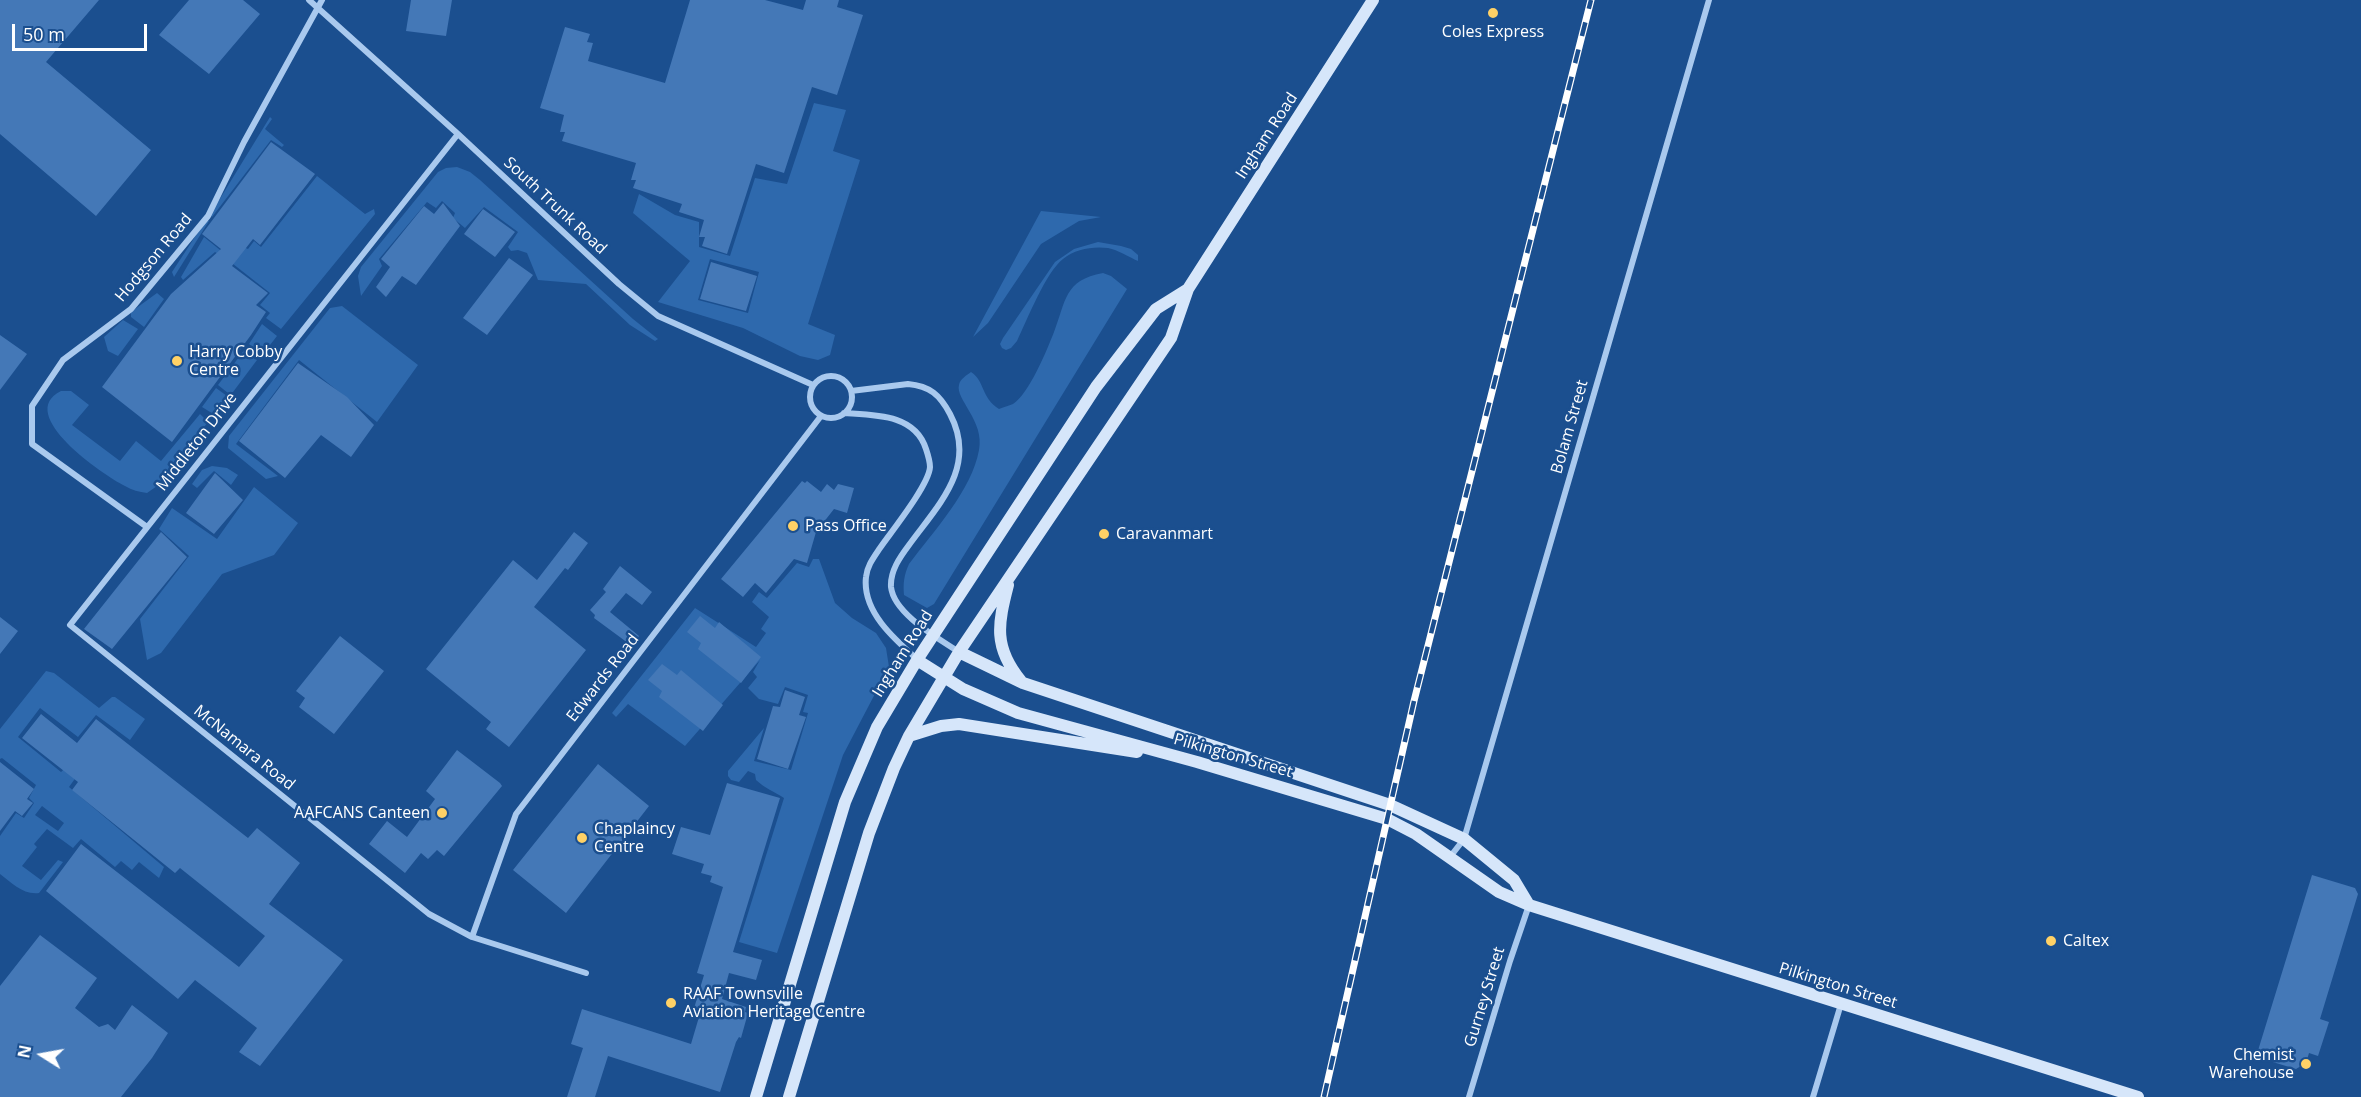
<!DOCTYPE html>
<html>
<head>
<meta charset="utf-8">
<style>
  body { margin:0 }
  #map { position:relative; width:2361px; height:1097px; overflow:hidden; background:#1b4f8f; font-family:"Open Sans",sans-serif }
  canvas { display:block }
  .north { position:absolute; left:12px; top:1025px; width:60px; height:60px; -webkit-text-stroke:4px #1b4f8f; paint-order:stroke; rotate:281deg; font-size:16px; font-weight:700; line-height:24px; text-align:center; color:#fff }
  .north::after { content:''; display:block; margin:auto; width:21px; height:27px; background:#fff; clip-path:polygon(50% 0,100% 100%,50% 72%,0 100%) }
  .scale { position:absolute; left:12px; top:24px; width:135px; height:27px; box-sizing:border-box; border:3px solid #fff; border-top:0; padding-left:8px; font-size:18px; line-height:21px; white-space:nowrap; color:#fff; -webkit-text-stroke:4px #1b4f8f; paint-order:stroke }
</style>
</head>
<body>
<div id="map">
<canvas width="2361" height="1097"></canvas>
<div class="north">N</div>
<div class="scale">50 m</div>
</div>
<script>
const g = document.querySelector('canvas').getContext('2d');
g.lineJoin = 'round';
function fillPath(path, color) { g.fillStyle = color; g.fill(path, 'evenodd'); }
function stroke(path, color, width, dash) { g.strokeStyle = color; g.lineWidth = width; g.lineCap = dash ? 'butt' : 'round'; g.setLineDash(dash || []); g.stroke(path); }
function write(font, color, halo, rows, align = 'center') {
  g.font = font + ' "Open Sans",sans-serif'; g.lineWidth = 5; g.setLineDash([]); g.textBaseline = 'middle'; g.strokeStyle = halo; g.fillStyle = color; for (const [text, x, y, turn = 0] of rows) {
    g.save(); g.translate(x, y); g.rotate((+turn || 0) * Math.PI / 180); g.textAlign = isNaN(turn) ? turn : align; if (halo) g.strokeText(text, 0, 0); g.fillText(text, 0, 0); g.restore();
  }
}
const green = new Path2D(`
  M814 103 846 110 833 151 860 160 808 324 835 335 830 355 818 360 800 356 743 328 658 302 690 261 633 213 639 194 675 215 699 222V247L730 256 755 178 787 184ZM710 259 759 272 748 313 698 300Z
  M270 117 272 119 265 129 284 145 282 147 271 140 212 217 210 215Z
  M457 167 470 172 480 180 633 319 658 339 655 341 630 325 586 284 538 280 527 253 518 250 511 251 508 247 518 232 484 207 465 228 453 218 455 213 442 201 436 208 427 202 379 259 382 266 361 296 358 276 361 267 438 172 446 168Z
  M317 176 365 214 374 209 375 214 281 329 266 318 270 313 260 305 270 293 228 260 215 252 183 280 181 277 204 237 230 258 241 246 248 249 254 241 261 247Z
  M1041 211 1101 217 1079 221 1041 244 988 323 973 337Z
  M206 220 209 221 174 277 172 272Z
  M1098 242 1121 246 1131 249 1138 255V261C1129 257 1118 250 1108 248 1093 246 1075 249 1063 259 1046 272 1027 320 1017 341L1011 348 1006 350 1002 348 1000 344 1003 338 1055 262 1074 249Z
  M1103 273 1111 276 1127 289 934 604 927 608 904 595C903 583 904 575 909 564 933 532 972 490 979 450 985 421 955 399 959 385 960 379 967 375 971 372 985 381 981 398 999 409 1003 407 1009 406 1013 404 1029 394 1047 350 1054 332 1066 301 1064 280 1103 273Z
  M157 293 164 299 144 327 131 317V312Z
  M342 306 418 365 377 422 299 360 236 444 278 476 266 479 228 448 229 436 330 308Z
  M123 320 138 329 118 356 108 351 104 337Z
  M262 324 277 336 263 354 249 344Z
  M245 349 257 360 233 392 228 393 218 385Z
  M216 388 227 396V401L215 415 202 407Z
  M61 391H71L89 405 72 425 120 461 136 441 161 461 200 414 208 422 160 484 147 493C139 492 132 490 125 486 103 475 14 414 61 391Z
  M212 466 227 468 238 475 231 485 214 471 197 488 192 484 202 470Z
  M254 487 298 523 274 555 222 574 161 653 147 660 140 619 189 556 159 529 172 508 217 539Z
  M813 559H819L835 603 852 618 876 633 886 648 889 667 843 755 777 953 739 942 784 798C773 791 766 789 756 780L755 774 748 771 739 782 731 780 728 776V771L764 728 754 761 791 770 808 713 803 712 808 695 785 687 778 704 759 699 748 688 757 677 753 672 760 660 685 746 628 704 616 717 612 713 695 608 756 647 766 633 761 629 769 617 752 602 759 592 767 598 797 563 809 567Z
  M46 671 54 673 99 708 112 697H115L145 719 130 740 96 715 78 737 40 708 18 737 61 772 85 750 92 755 69 787 164 867 159 878 139 862 132 870 121 861 115 867 81 839 73 848 47 829 34 844 37 847 22 866 41 880 58 860 63 862 39 893C23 895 12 883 0 874V836L16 813 24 818 34 803 29 798 36 785 2 758 0 759V729ZM42 806 64 823 58 831 35 815Z`);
const building = new Path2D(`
  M0 0H99L46 62 151 150 96 216 0 134Z
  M189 0H243L260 14 209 74 159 35Z
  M411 0H452L446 36 406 31Z
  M690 0H765L803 10 806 0H839L837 7 863 15 837 95 812 87 784 173 756 164 727 254 702 246 705 237H699L704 220 679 212 682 204 633 188 636 180H631L636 163 562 141 565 132H560L564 115 540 108 565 27 590 34 587 42 593 43 588 61 665 83Z
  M271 142 315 174 260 245 253 239 232 266 268 293 256 305 266 312 251 335 172 442 102 387 171 294 221 249 202 234Z
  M443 203 460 226 416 285 402 276 386 297 376 287 390 267 381 259 424 206 434 214Z
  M483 209 515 232 495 257 464 234Z
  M509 258 533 275 487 335 463 318Z
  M711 262 757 276 746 311 700 299Z
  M0 335 27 354 0 390Z
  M298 363 347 397 374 425 351 457 321 435 285 478 239 441Z
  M215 473 243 500 214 534 186 513Z
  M802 481 805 483 807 481 821 492 827 484 834 490 838 484 854 488 847 513 834 509 816 532 807 563 794 559 766 593 755 583 743 597 721 579Z
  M161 532 187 557 112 649 84 629Z
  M574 532 588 543 568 570 565 568 534 607 586 650 509 747 486 729 491 722 426 669 513 560 537 580Z
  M620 566 652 592 642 605 626 593 610 612 639 636 632 646 594 618 595 615 590 610 606 592 603 589Z
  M700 616 715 628 719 622 761 657 741 683 698 649 701 643 687 632Z
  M0 617 18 631 0 654Z
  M340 636 384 671 334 734 299 707 305 698 296 691Z
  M662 664 677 675 681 670 723 705 703 731 659 697 662 691 648 680Z
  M785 690 805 697 799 715 806 717 788 769 757 759 773 706 780 707Z
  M41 714 77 743 96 719 248 838 257 828 300 863 269 904 343 960 260 1066 239 1052 257 1028 195 980 178 999 46 891 81 844 239 967 265 936 180 868 175 873 72 790 78 782 22 738Z
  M457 750 500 783 502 786 444 856 437 850 428 859 421 853 405 873 369 844 387 821 407 837 435 799 426 791Z
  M0 762 34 789 27 799 33 803 22 816 15 811 0 831Z
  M598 764 649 806 566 913 513 870Z
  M727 783 780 798 733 952 762 960 756 980 729 973 722 999 746 1007 745 1012 748 1013 741 1038 739 1037 736 1042 720 1092 608 1056 595 1097H567L583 1048 571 1044 582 1009 691 1044 699 1017 692 1015 704 975 697 973 723 887 710 882 712 876 701 873 704 864 672 854 681 827 710 835Z
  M2312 875 2355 888 2358 894 2320 1019 2329 1022 2318 1056 2309 1053 2306 1063 2296 1069 2256 1057Z
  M40 935 97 978 75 1008 99 1027 108 1024 115 1030 132 1005 168 1033 152 1058 121 1097H0V986Z`);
const street = new Path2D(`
  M309 0 458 134 619 284 658 316 813 385
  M458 134 70 625 429 914 472 937 586 973
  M810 397a21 21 0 1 1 42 0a21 21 0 1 1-42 0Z
  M851 391 908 384C930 386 940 395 950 414 978 467 938 505 909 545 900 557 890 571 891 587 894 614 938 638 959 652
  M844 413C875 415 915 414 926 449 928 455 930 461 930 467 929 485 891 532 880 548 874 557 867 566 866 577 862 611 894 639 917 659
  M147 527 32 444V406L63 360 131 309 208 216 244 142 322 0
  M1450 857 1464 839 1709 0
  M472 937 516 814 821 416
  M1469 1097 1510 961 1529 905
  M1813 1097 1841 1004`);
const secondary = new Path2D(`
  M1008 585C998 624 993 647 1021 681
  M959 652 1023 683 1390 805 1464 839 1514 880 1529 905
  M917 660 963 689 1018 713 1197 762 1387 819 1416 834 1499 892 1529 905 2138 1097
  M909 736 941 726 959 724 1137 752
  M756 1097 845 802 877 727 917 660 1096 387 1156 309 1188 289
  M789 1097 869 833 894 768 909 736 959 652 1171 338 1188 289 1373 0`);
const rail = new Path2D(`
  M1324 1097 1414 701 1591 0`);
const markers = [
  [1493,13,6,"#ffd166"],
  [177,361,6,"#ffd166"],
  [793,526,6,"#ffd166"],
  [1104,534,6,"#ffd166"],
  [442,813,6,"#ffd166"],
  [582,838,6,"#ffd166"],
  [2051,941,6,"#ffd166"],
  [671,1003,6,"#ffd166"],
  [2306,1064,6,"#ffd166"]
];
const poiNames = [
  ["Coles Express",1493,32,"center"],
  ["Harry Cobby",189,352],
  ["Centre",189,370],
  ["Pass Office",805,526],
  ["Caravanmart",1116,534],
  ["AAFCANS Canteen",430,813,"right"],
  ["Chaplaincy",594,829],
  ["Centre",594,847],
  ["Caltex",2063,941],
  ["RAAF Townsville",683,994],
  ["Aviation Heritage Centre",683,1012],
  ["Chemist",2294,1055,"right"],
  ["Warehouse",2294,1073,"right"]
];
const streetNames = [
  ["Ingham Road",1267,136,-57],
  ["South Trunk Road",555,206,43],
  ["Hodgson Road",154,258,-50],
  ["Bolam Street",1570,427,-74],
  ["Middleton Drive",197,442,-52],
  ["Ingham Road",903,654,-58],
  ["Edwards Road",603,678,-52],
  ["McNamara Road",244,748,39],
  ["Pilkington Street",1233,756,16],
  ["Pilkington Street",1838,986,17],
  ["Gurney Street",1485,997,-73]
];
fillPath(green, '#2e69ad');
fillPath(building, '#4478b7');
stroke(street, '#a9c9ee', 6);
stroke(secondary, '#d6e6fa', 12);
stroke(rail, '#fff', 7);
stroke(rail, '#1b4f8f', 4.5, [14]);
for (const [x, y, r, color] of markers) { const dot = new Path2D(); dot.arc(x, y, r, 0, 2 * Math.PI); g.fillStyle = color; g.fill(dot); stroke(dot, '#1b4f8f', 2); }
write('16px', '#fff', '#1b4f8f', poiNames, 'left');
write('16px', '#fff', '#1b4f8f', streetNames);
</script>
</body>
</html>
